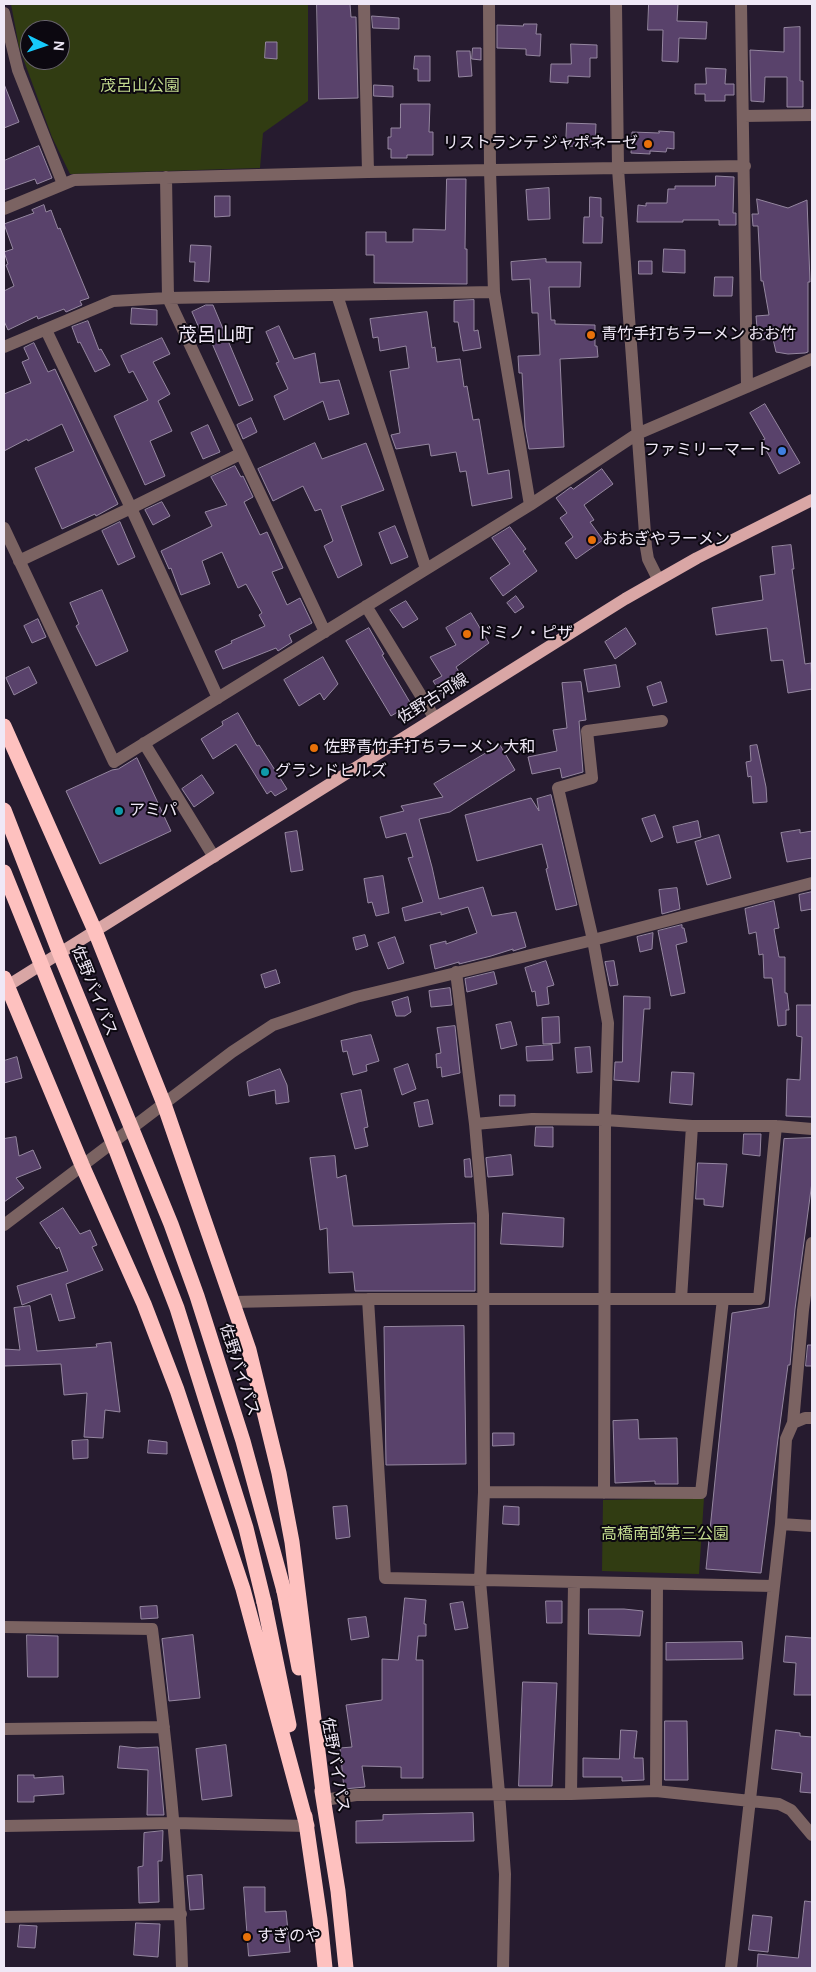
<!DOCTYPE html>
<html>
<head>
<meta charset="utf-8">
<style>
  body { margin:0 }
  #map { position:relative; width:816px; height:1972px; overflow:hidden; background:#261b2f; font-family:Manrope,sans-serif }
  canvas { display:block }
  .frame { position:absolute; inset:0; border:5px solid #efe8f6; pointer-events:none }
  .north { position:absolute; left:20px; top:20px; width:50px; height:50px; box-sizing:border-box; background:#0c0810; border:1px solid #67626c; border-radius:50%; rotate:94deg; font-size:14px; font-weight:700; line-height:20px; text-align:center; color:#efe8f6 }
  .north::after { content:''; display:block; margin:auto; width:18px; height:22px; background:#16cafb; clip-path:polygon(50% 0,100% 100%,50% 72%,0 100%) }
</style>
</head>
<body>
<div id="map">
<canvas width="816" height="1972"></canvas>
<div class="frame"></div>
<div class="north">N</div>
</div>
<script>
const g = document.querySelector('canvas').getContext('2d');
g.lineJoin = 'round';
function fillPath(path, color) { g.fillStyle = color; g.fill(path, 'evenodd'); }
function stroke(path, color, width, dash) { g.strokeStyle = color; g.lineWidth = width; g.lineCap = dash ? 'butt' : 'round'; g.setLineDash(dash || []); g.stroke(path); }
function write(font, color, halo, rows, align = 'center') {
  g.font = font + ' Manrope,"Noto Sans JP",sans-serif'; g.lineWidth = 4; g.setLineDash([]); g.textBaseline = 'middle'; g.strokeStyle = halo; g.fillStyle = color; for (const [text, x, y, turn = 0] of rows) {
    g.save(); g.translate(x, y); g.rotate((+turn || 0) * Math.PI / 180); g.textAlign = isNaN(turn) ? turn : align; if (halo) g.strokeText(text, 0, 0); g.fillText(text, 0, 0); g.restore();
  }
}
const green = new Path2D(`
  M11 4H308V101L263 133 260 168 70 174 52 137 19 47ZM30 30H60V60H30Z
  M704 1498 699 1574 602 1571 603 1500Z`);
const building = new Path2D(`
  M317 4H350L351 17H356L358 98 319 99Z
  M649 4H678L677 21 707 22 706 39 679 38 678 62 662 61 663 30H648Z
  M372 16 399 18V29L373 28Z
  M524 24H537L536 34H541L540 56 526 55V49L497 48V25L523 26Z
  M800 27V81H803V107H787V77H765L764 102 751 101 750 50 784 52V28Z
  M266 42H277V59L265 58Z
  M571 44 597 45V58H590V77L568 76V83L550 82 551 64H571Z
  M473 48H481V60L472 59Z
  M457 51H470L472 76 459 77Z
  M415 56H430V81H418V69H414Z
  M706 68 726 69 725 84H734V95H725V101H705V94H695V84H706Z
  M4 84 19 122 4 128Z
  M374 85 393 86V97L374 96Z
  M401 104H430L429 132H433V155H407V158H391V149H388V137H391V128H400Z
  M567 123 596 124 595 147 566 146Z
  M659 131 674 132V149L667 148 666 152 650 151V154L631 153 632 132 659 133Z
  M39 146 52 178 37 184 35 179 4 190V161Z
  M716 176 734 177 733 213H736V225H719V220H683V222H637L638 205 646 206V203H667L668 189H675V186H715Z
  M447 179H466L465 249H467V284L374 283V255H366V232H386V242H413V229L445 230Z
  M549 188 550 219 528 220 526 190Z
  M215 196H230V216L215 217Z
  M590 197 601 198V217H603L602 243H583L584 217H589Z
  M757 199 788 208 807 200 810 282H808V352L805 353 788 354 776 352 773 339 758 340 756 316 769 315 763 281H761L758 226H753L752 214H758Z
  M44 205 46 212 51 210 58 229 60 228 89 298 80 301 82 305 66 312 64 309 38 319 37 316 8 330 4 321V291L14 286 6 265 8 264 4 252 13 249 4 224 34 213 32 210Z
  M191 245 211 246 209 282 194 281 195 262H190Z
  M664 249 685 250V273L663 272Z
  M546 259V262H581L580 287H549L551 320H555V324L595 325V346H597L598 357 560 359 564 447 529 449 525 427 522 373H519L518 356 540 355 538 313H532L530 279 512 280 511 262Z
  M639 261H652V274H639Z
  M715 277H733L732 296H714Z
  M474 300V331L478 330 481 348 463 351 458 322H454V301Z
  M206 305H213L253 400 239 406 208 334 203 337 192 312Z
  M132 308 157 310V325L131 324Z
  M427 312 432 348 435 347 437 362 460 359 464 387 467 386 473 420 479 419 488 474 509 470 512 498 472 506 466 471 460 472 456 452 431 456 429 444 396 449 391 435 400 433 390 371 409 368 406 346 380 351 378 337 373 338 370 319Z
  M88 321 99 350 101 349 110 365 95 372 80 342 78 343 72 327Z
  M279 326 294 359 315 353 320 383 339 380 349 414 329 420 323 401 284 420 274 396 288 389 276 363 279 362 266 332Z
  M162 338 170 354 153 362 170 394 158 401 172 431 150 441 165 476 145 485 114 416 148 400 133 371 129 373 121 356Z
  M34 343 48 372 55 369 118 504 96 516 95 514 62 529 35 468 74 451 62 424 28 441 27 439 4 451V394L31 383 22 362 29 359 24 348Z
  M765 404 800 463 779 474 761 441 765 439 750 413Z
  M251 418 257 432 243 439 237 425Z
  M208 425 220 452 203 459 191 433Z
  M315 443 322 459 366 443 384 490 341 506 362 565 338 578 324 546 333 541 321 509 315 511 303 486 273 501 258 469Z
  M235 466 241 477 243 476 253 497 244 502 260 535 267 532 283 568 272 572 287 605 300 598 312 623 289 635 292 642 278 651 276 648 223 669 215 651 232 643 231 641 265 626 259 615 262 613 246 584 238 588 222 552 202 561 210 584 181 595 171 568 169 569 161 551 212 526 205 512 227 505 211 477Z
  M602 469 613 484 584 505 594 520 590 522 603 540 576 559 565 543 573 537 560 518 567 513 556 498 571 487 573 489Z
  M162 502 170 516 153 525 145 510Z
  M120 522 135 557 118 565 102 531Z
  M395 526 408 557 391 564 379 533Z
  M510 527 526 549 523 551 537 571 503 596 490 578 510 564 492 538Z
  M791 545 794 569H792L805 664 811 663 812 689 788 693 783 660 771 661 767 628 716 635 712 608 763 600 760 576 775 574 772 547Z
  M102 590 128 651 96 666 76 626 79 624 70 603Z
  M516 596 524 607 515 613 507 603Z
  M406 601 418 619 403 628 390 610Z
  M471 613 489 643 456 667 463 678 442 695 433 681 442 676 430 657 456 645 446 628Z
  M38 619 46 637 32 643 24 626Z
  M369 628 384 654 382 655 411 704 391 716 346 641Z
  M626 628 636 644 615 659 605 642Z
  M323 657 338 684 324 700 320 693 299 706 284 680Z
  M616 665 620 687 588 692 584 670Z
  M29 667 37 683 14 695 6 678Z
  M581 682 586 720 579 721 583 772 562 778 560 768 532 774 528 757 557 751 553 730 567 728 562 683Z
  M661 682 667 702 653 706 647 687Z
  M238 713 257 746 259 745 287 789 275 796 271 791 267 794 236 744 213 759 201 739 223 725 222 722Z
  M500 745 515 770 450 812 419 819 432 867 439 899 483 887 492 916 516 912 526 947 513 951V949L491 956 459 964V962L435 969 430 945 446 941V944L477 933 468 907 441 915V912L405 921 402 908 423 902 408 858 413 857 406 833 386 838 380 817 404 811 401 806 443 797 434 784Z
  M757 745 766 787 767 802 753 803 751 776 748 777 746 762 751 761 750 746Z
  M137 758 171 831 100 864 66 791 112 770 118 769Z
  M202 775 214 793 194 807 182 789Z
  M551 795 577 905 556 910 546 869 548 868 542 844 477 861 465 815 531 798 539 811 537 799Z
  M655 815 663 837 651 842 642 819Z
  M698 821 701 837 677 843 673 827Z
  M800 830V833L812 831V858L787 862 781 833Z
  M297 831 303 870 291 872 285 833Z
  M719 835 731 878 707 885 695 842Z
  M383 876 389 913 376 916 372 902 368 903 364 879Z
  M677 888 680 909 662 914 659 890Z
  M812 892V909L801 911 799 895Z
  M774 901 779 928 774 929 779 957H785V993H787L789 1010H786V1025L778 1026 772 978H764L763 954 759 955 756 932 749 934 745 909Z
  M682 925V928H684L687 942 676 945 685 993 671 996 658 931Z
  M653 933 652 949 640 952 637 937Z
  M365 935 368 946 356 950 353 938Z
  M395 937 404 963 388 969 378 943Z
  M546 961 554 985 547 987 549 1004 537 1006 535 991 532 992 525 968Z
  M614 961 618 985 610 986 605 962Z
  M276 970 280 983 265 988 261 975Z
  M494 972 497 984 467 992 465 979Z
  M450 988 452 1005 431 1007 429 991Z
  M624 996 650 997V1009H644L639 1082 614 1080 615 1062H622Z
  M408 997 411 1012 405 1016H396L392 1002Z
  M797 1005H812V1117L786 1116 787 1079 800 1080 802 1037 797 1036Z
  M559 1017 560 1043 543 1044 542 1018Z
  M511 1022 517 1045 501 1049 496 1025Z
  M455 1026 460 1073 442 1077 441 1067 437 1068 436 1054 441 1053 437 1028Z
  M371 1035 379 1061 366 1065 367 1071 353 1075 347 1051 343 1052 341 1041Z
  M552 1045 553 1060 527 1061 526 1047Z
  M590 1047 592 1072 577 1073 575 1048Z
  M17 1057 22 1078 4 1083V1061Z
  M408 1064 416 1089 402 1095 394 1069Z
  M280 1069 287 1085 289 1102 276 1104 275 1090 249 1096 247 1082Z
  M672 1072 694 1073 692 1105 670 1103Z
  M361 1090 368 1127 364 1128 368 1146 355 1149 341 1094Z
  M500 1095H515V1106H500Z
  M428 1100 433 1124 419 1127 414 1103Z
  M536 1127H553V1147L535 1146Z
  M744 1134H761L760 1156 743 1154Z
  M16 1137 19 1156 33 1150 41 1168 16 1178 24 1188 4 1202V1139Z
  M812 1138V1182L795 1309 790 1365H788L778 1439 761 1573 706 1569 732 1313 769 1307 784 1139Z
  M511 1155 513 1175 488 1177 486 1158Z
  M335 1156 337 1178 346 1175 353 1226 475 1223V1291H355L353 1272 329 1273 327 1228 320 1230 310 1158Z
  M470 1159 472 1177H465L464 1160Z
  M698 1163 727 1164 723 1207 704 1205V1199H696Z
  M63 1208 80 1234 90 1230 97 1245 92 1247 103 1270 66 1284 75 1318 59 1321 51 1294 22 1305 17 1286 68 1271 59 1247 57 1249 40 1223Z
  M503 1213 564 1218 563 1247 501 1244Z
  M30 1306 37 1351 97 1347 96 1344 111 1342 120 1412 105 1410 103 1438 84 1437 87 1393 64 1395 61 1364 4 1366V1349L20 1350 14 1308Z
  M464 1326 466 1464 386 1465 384 1327Z
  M808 1345H812V1366H806Z
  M638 1420 639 1439 677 1438 678 1484H655V1481L615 1483 613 1421Z
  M493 1433H514V1445L493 1446Z
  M88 1440V1458L73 1459 72 1441Z
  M149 1440 167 1442V1454L148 1453Z
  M347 1506 350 1537 336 1539 333 1507Z
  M504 1506 519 1507V1525L503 1524Z
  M405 1598 426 1600 424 1624H426V1636H418L416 1660H423V1778H401V1767L362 1766 365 1787 344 1789 340 1748 352 1747 346 1705 382 1700V1659L398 1660Z
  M546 1601H562V1623H547Z
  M463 1602 468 1628 455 1630 450 1604Z
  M157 1606 158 1618 141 1619 140 1607Z
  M589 1609H624L643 1611 640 1636 589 1634Z
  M366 1617 369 1637 351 1640 348 1619Z
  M27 1635 58 1636V1677H28Z
  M193 1635 200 1698 169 1701 162 1639Z
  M786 1636 812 1638V1695H794L796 1663 784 1662Z
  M742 1642 743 1659 666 1660V1643Z
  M523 1682 557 1683 552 1786H519Z
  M665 1721H687L688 1780H665Z
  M621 1730 637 1731 634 1758H643L644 1780 622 1781V1777H583V1758L619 1759Z
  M776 1730 800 1733V1736L812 1737V1793L800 1792 802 1773 772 1769Z
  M226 1745 232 1796 202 1800 196 1749Z
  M120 1746 137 1748 158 1747 164 1815H147L148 1770 118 1768Z
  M18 1775H34V1778L63 1776 64 1794 34 1796V1802H18Z
  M473 1813 474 1841 356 1843V1821L383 1820V1815Z
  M163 1831 162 1861H158L159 1902 139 1903 138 1867 143 1866 144 1833Z
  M202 1875 204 1909 190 1910 187 1876Z
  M244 1887H265V1912L286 1911 290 1952 249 1956Z
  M805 1901 812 1902V1968H757L758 1954 798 1958Z
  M753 1915 772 1917 768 1952 749 1950Z
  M136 1923 160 1924 158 1957 134 1955Z
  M20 1925 37 1926 35 1948 18 1947Z`);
const minor = new Path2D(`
  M364 4 368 172
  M489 4 490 171 494 292 530 505
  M616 4 618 169 646 547 648 559 658 579
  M741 4 747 387
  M4 13 18 70 63 184
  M743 116 812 115
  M166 177 168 298 325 632
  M4 209 74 180 368 172 745 166
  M337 295 426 569
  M46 330 131 508 218 698
  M4 347 113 301 168 298 494 292
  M4 528 114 762 530 505 637 434 812 359
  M19 561 131 508 240 454
  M366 606 434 717
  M144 743 214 857
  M456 972 475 1124 483 1215 484 1492 480 1581 499 1793 505 1874 503 1968
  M475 1124 532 1119 605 1120 692 1126H776L812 1129
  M4 1225 232 1052 273 1025 356 997 593 940 812 883
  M368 1299 385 1578 773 1586
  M681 1299 692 1126
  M233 1302 368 1299H759L776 1126
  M793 1423 803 1310 812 1243
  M484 1492 701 1493 723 1299
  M604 1493 605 1120 608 1023 593 940 558 788 592 778 587 731 662 721
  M781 1524 812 1526
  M4 1627 152 1629C166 1742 179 1854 182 1968
  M4 1729 164 1727
  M656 1791 657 1584
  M571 1794 574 1583
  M324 1800 356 1795 571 1794 656 1791 779 1804 791 1810 812 1835
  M4 1826 174 1823 307 1826
  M4 1917 181 1914
  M731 1968 781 1524 786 1439 793 1423 805 1418H812`);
const major = new Path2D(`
  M4 988 625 599 697 558 812 500`);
const highway = new Path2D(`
  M4 726 95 931 164 1104 249 1350 279 1473 292 1542 324 1800
  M4 978 82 1165 144 1304 177 1390 243 1589 307 1826
  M284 1591 299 1668
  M264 1602 289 1725
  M322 1791 338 1891 346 1968
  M305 1816 320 1919 325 1968`);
const highwayBridge = new Path2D(`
  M4 810 60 954 171 1224 197 1296 243 1441 284 1591
  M4 872 116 1150 177 1308 246 1528 264 1602`);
const markers = [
  [648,144,5,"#e8710a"],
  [591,335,5,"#e8710a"],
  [782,451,5,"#3f7fe0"],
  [592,540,5,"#e8710a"],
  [467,634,5,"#e8710a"],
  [314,748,5,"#e8710a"],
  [265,772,5,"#0f9aa8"],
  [119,811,5,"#0f9aa8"],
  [247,1937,5,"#e8710a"]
];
const parkNames = [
  ["茂呂山公園",140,87],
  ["高橋南部第三公園",665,1535]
];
const poiNames = [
  ["リストランテ ジャポネーゼ",638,144,"right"],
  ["青竹手打ちラーメン おお竹",601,335],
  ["ファミリーマート",772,451,"right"],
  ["おおぎやラーメン",602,540],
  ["ドミノ・ピザ",477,634],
  ["佐野青竹手打ちラーメン 大和",324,748],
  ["グランドヒルズ",275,772],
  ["アミパ",129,811],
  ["すぎのや",257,1937]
];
const streetNames = [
  ["佐野古河線",433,699,-32],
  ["佐野バイパス",94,991,68],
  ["佐野バイパス",239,1370,72],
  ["佐野バイパス",335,1765,80]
];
const quarterNames = [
  ["茂呂山町",216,336]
];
fillPath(green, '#313c12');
fillPath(building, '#59426b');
stroke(building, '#9587a0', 1);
stroke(minor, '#7b6362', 12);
stroke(major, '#d9a6a5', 12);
stroke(highway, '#fec1bf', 15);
stroke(highwayBridge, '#fec1bf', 15);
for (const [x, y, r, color] of markers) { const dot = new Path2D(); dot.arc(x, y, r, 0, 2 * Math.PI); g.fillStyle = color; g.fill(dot); stroke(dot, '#0c0810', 2); }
write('16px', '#c1d88d', '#0c0810', parkNames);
write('16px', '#efe8f6', '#0c0810', poiNames, 'left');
write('16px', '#efe8f6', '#0c0810', streetNames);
write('19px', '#efe8f6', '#0c0810', quarterNames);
</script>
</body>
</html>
